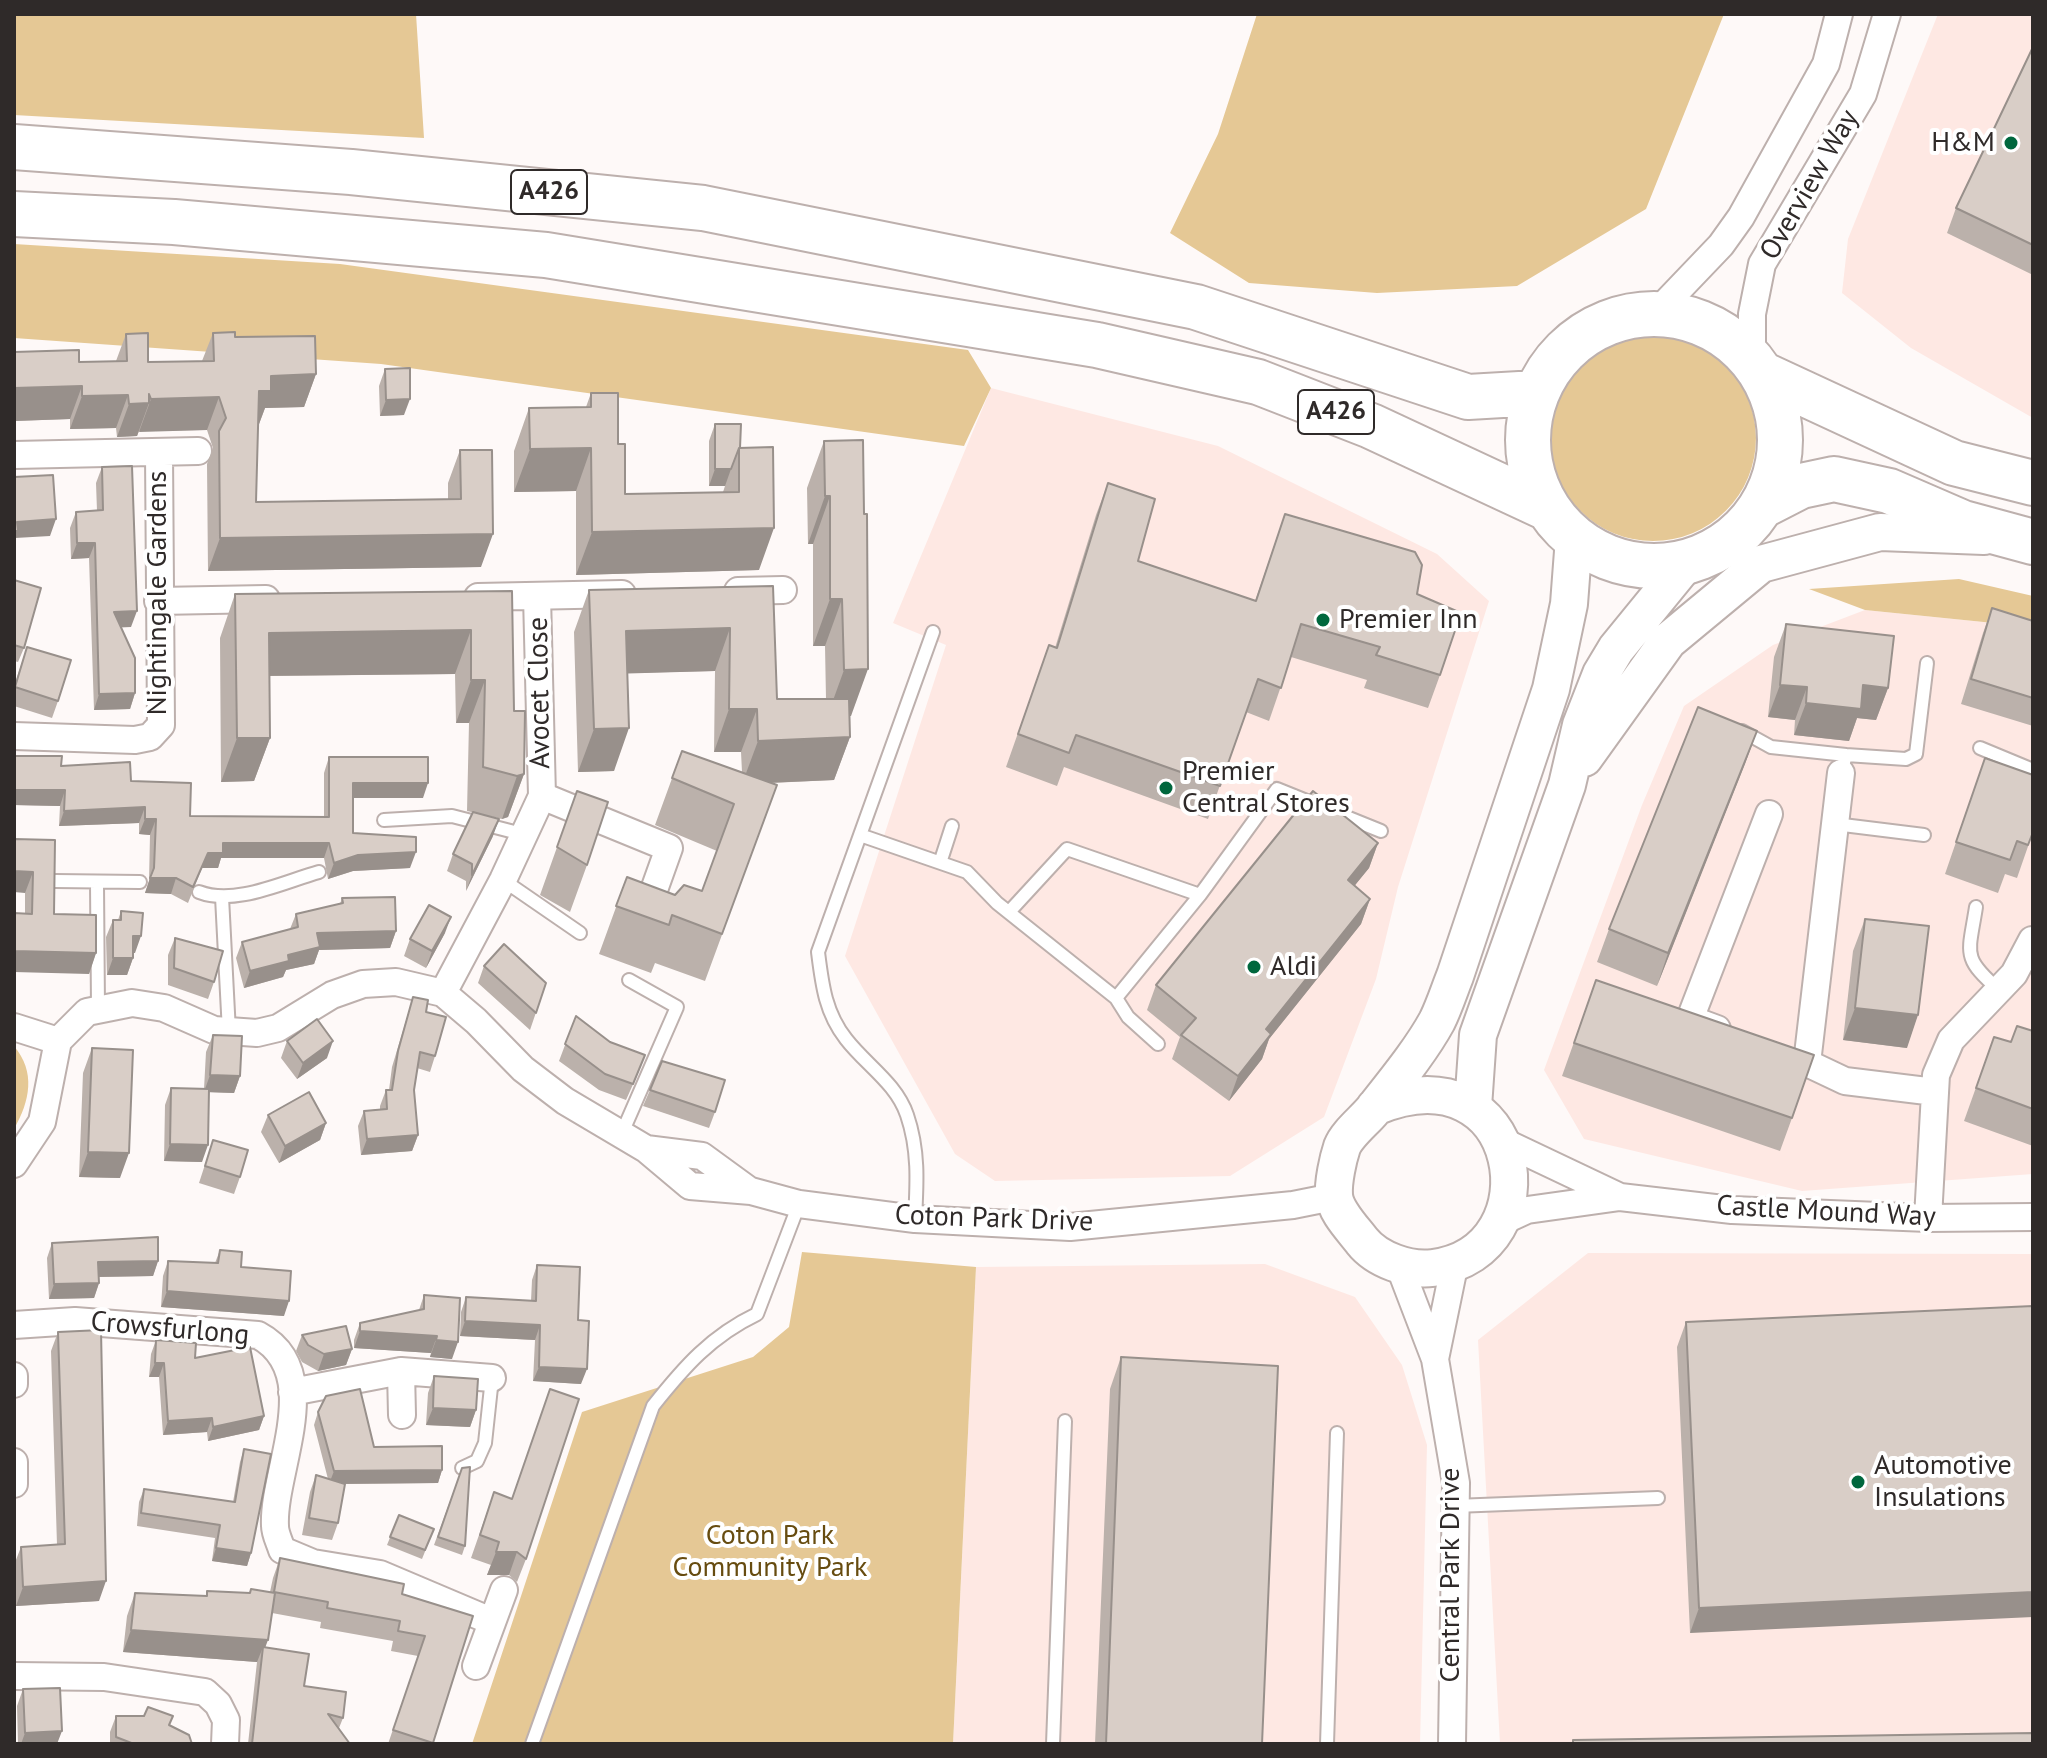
<!DOCTYPE html>
<html>
<head>
<meta charset="utf-8">
<style>
  body { margin:0 }
  #map { position:relative; width:2047px; height:1758px; overflow:hidden; background:#fef9f8; font-family:"PT Sans",sans-serif }
  canvas { display:block }
  .frame { position:absolute; inset:0; border:16px solid #2f2a29; pointer-events:none }
</style>
</head>
<body>
<div id="map">
<canvas width="2047" height="1758"></canvas>
<div class="frame"></div>
</div>
<script>
const g = document.querySelector('canvas').getContext('2d');
g.lineJoin = 'round';
function fillPath(path, color) { g.fillStyle = color; g.fill(path, 'evenodd'); }
function stroke(path, color, width, dash) { g.strokeStyle = color; g.lineWidth = width; g.lineCap = dash ? 'butt' : 'round'; g.setLineDash(dash || []); g.stroke(path); }
function write(font, color, halo, rows, align = 'center') {
  g.font = font + ' "PT Sans",sans-serif'; g.lineWidth = 8; g.setLineDash([]); g.textBaseline = 'middle'; g.strokeStyle = halo; g.fillStyle = color; for (const [text, x, y, turn = 0] of rows) {
    g.save(); g.translate(x, y); g.rotate((+turn || 0) * Math.PI / 180); g.textAlign = isNaN(turn) ? turn : align; if (halo) g.strokeText(text, 0, 0); g.fillText(text, 0, 0); g.restore();
  }
}
const built = new Path2D(`
  M1938 14H2033V418L1911 348 1842 293 1848 239Z
  M991 388 1218 446 1437 554 1489 601 1398 887 1376 979 1324 1117 1230 1176 995 1181 955 1154 845 956 946 645 893 623Z
  M1865 610 2033 627V1174L1802 1191 1584 1139 1544 1070 1642 805 1684 706 1773 645Z
  M1588 1253 2033 1254V1744H1500L1478 1340Z
  M1265 1264 1355 1297 1402 1365 1427 1445 1420 1744H953L976 1267Z`);
const green = new Path2D(`
  M14 14H416L424 138 14 115Z
  M1257 14H1724L1646 209 1517 286 1377 293 1249 283 1170 233 1218 134Z
  M14 244 340 264 968 350 991 388 964 446 381 364 14 338Z
  M1550 438a103 103 0 1 1 206 0a103 103 0 1 1-206 0Z
  M1959 579 2033 596V627L1865 610 1809 589Z
  M14 1046C36 1072 30 1101 14 1129Z
  M802 1252 976 1267 953 1744H472L582 1412 753 1357 789 1327Z`);
const lane = new Path2D(`
  M1742 731 1771 747 1846 755
  M1980 748 2033 770
  M1841 773 1846 755 1906 759 1916 754 1927 663
  M384 820 452 816 526 835
  M1835 824 1924 835
  M860 835 967 872 997 903 1116 998 1200 895 1277 789 1381 831
  M941 860 952 826
  M503 880 580 933
  M55 881 140 882
  M97 884 98 1008
  M199 892C235 906 283 882 319 872
  M222 897 229 1032
  M1976 907C1969 953 1961 957 1998 989
  M1009 912 1067 849 1200 895
  M1116 998 1128 1017 1158 1044
  M622 1133 677 1007 629 980
  M915 1219C917 1183 919 1150 907 1115 896 1083 866 1065 846 1039 825 1012 822 984 818 952L933 632
  M462 1468 477 1461 485 1443 492 1378
  M1455 1506 1658 1498
  M532 1744 653 1406C684 1367 711 1336 757 1314L799 1204
  M1053 1744 1065 1421
  M1327 1744 1337 1433`);
const street = new Path2D(`
  M1656 313 1721 245 1741 217 1826 64 1839 14
  M1752 360V314L1762 264 1863 94 1887 14
  M14 455 198 451
  M738 591 783 590
  M478 597 622 594
  M158 601 266 599
  M14 736 135 740 150 737 161 725 159 453
  M1841 773 1807 1063 1845 1081 1935 1092
  M542 796 669 848 649 904
  M443 993 503 880 542 796 537 596
  M14 1027 58 1041
  M1717 1029 1690 1019 1769 814
  M1502 1141 1620 1197
  M646 1149 702 1156 750 1191
  M14 1164 42 1122 58 1041 87 1012 132 1003 164 1008 214 1030 257 1033 278 1028 332 995 363 984 396 982 443 993 476 1021 523 1069 565 1101 646 1149 690 1186 751 1191 799 1204 915 1219 1070 1227 1293 1205 1333 1197
  M1928 1218 1936 1075 1951 1040 2014 974 2032 940
  M1501 1222 1527 1210 1620 1197 1732 1210 1928 1218 2033 1217
  M1399 1265 1435 1359 1456 1483 1452 1744
  M14 1325 75 1321 258 1335C327 1372 272 1471 275 1526 275 1534 280 1543 282 1550L313 1563 380 1574 491 1621
  M1435 1359 1455 1262
  M401 1371 402 1415
  M14 1376V1384
  M292 1392 401 1371 492 1378
  M14 1462V1484
  M476 1666 504 1590
  M14 1676 104 1677 205 1692 218 1704 226 1720 225 1744`);
const secondary = new Path2D(`
  M1584 758 1668 641 1761 564 1880 532 1984 536
  M1375 1107C1524 1044 1557 1252 1433 1268 1409 1271 1377 1260 1362 1241 1353 1229 1335 1211 1334 1195 1333 1182 1338 1159 1342 1147 1347 1134 1364 1121 1373 1110 1394 1083 1420 1052 1437 1021 1444 1007 1449 991 1455 976L1551 689 1569 604 1574 538
  M1473 1107 1478 1035 1567 785 1581 725 1601 674 1616 649 1687 562`);
const highway = new Path2D(`
  M14 147 351 172 703 208 1196 307 1468 397 1537 393
  M14 214 174 222 546 255 1097 345 1258 382 1371 426 1547 508
  M1528 440a126 126 0 1 1 252 0a126 126 0 1 1-252 0Z
  M1762 374 1954 463 2033 483
  M1762 506 1801 486 1834 479 1889 491 1963 523 2033 542`);
const wall = new Path2D(`
  M2033 47V275L1947 233 1956 208Z
  M213 333 235 337 316 374 304 407 265 408 259 424H258L256 502 448 499V483L460 450 481 567 208 571 207 464 213 448 207 430 139 431 137 436 117 437 116 428 70 429V419L14 421V352L79 362 116 361 126 334 148 362 202 361Z
  M385 369 404 415 380 416 379 386Z
  M591 393 618 444 625 494 723 492 725 486H709V441L715 424 740 448 759 570 576 575V491L514 492V451L529 408 586 407Z
  M824 441 864 514 851 716H849L850 737 834 780 770 783 777 785 705 981 655 963 651 973 599 954 627 877 675 895 702 891 717 851 655 825 682 751 742 772 741 752H714L715 671 627 673 614 771 578 772 574 632 589 590 773 586 777 699H826L825 646H813V544H808L807 488Z
  M102 467 131 627H121L135 693 130 709 94 710 89 558 71 559 70 528 76 512 97 511 96 483Z
  M1108 483 1138 561 1255 601 1285 514 1417 594 1440 675 1428 708 1364 688 1367 680 1291 657 1269 721 1246 712 1208 819 1064 767 1057 786 1006 767 1049 645 1055 648 1096 515Z
  M14 580 24 648 18 662 14 661Z
  M512 591 514 711 524 774 508 817 502 819 467 811 469 723H456L455 674 269 676 270 738 254 781 221 782 220 638 235 594Z
  M1992 608 2033 621V726L1961 704 1983 633Z
  M1786 624 1888 688 1876 720 1857 718 1849 741 1794 735 1795 720 1768 717 1774 657Z
  M27 647 58 701 52 718 14 706V686Z
  M1757 731 1657 986 1597 962 1609 929Z
  M14 756 131 781 190 816 324 817V773L329 757 423 798H353V833L410 868 353 871 328 879 324 858H221L218 868H202L188 903 171 894 145 893 149 881 150 835 139 834V823L59 826 60 806 14 805Z
  M1985 758 2033 832 2017 878 2005 874 1998 893 1945 874Z
  M577 791 587 865 570 912 540 895Z
  M493 836 466 891V881L447 871 453 854Z
  M14 839 54 914 96 953 89 974 25 913V893Z
  M1378 843 1369 868 1354 886 1370 899 1361 924 1269 1039 1262 1059 1229 1101 1172 1059 1180 1037 1147 1010 1156 985Z
  M342 898 396 931 390 948 319 950 314 964 286 970 283 977 244 988 236 958 242 942 290 929 296 914 340 904Z
  M121 911 135 953H133V958L127 975H107L106 937 113 920H118Z
  M1865 919 1907 1048 1843 1040 1853 951Z
  M445 933 426 968 404 956 410 939Z
  M175 938 214 982 208 999 168 985V955Z
  M484 966 546 983 530 1030 478 983Z
  M1596 980 1792 1118 1780 1151 1562 1076Z
  M413 997 426 1012 435 1056 430 1072 417 1068 414 1090 418 1135 412 1151 361 1155 358 1126 364 1111 380 1109V1106L386 1090H389L392 1067Z
  M576 1016 639 1071 626 1100 599 1090 559 1061Z
  M2033 1031V1146L1964 1121 1994 1037 2011 1042Z
  M213 1035 240 1076 234 1093 209 1092 202 1162 164 1161 165 1105 171 1088 204 1089 206 1052Z
  M287 1041 327 1058 297 1079 281 1058Z
  M92 1048 120 1178 79 1177 83 1073Z
  M650 1090 715 1112 709 1128 643 1106Z
  M268 1115 326 1123 320 1140 279 1163 261 1132Z
  M213 1140 240 1177 234 1194 199 1183Z
  M52 1243 158 1261 153 1276 99 1277V1283L94 1298 49 1299 47 1258Z
  M220 1250 241 1267 284 1316 161 1307 163 1276 168 1261 215 1263Z
  M537 1265 578 1320 581 1384 533 1381 535 1340 460 1336 461 1312 466 1297 531 1301 532 1280Z
  M424 1295 452 1359 430 1357 431 1353 354 1348V1340L360 1323 419 1310Z
  M2033 1306 1690 1633 1677 1347 1686 1322Z
  M58 1332 99 1601 16 1606 14 1565 21 1547 57 1545 51 1351Z
  M302 1335 352 1349 346 1365 318 1371 302 1362 296 1351Z
  M156 1340 195 1358 264 1416 259 1430 208 1441 207 1432 163 1435 159 1377H149L151 1354Z
  M1121 1357 1262 1744H1095L1110 1389Z
  M434 1376 476 1410 470 1427 426 1425 428 1393Z
  M318 1412 374 1447 442 1470 438 1483 345 1484 338 1523 332 1540 302 1535 310 1492 316 1475 328 1479 314 1425Z
  M244 1449 251 1553 247 1566 212 1561 215 1538 137 1526 139 1502 144 1489 233 1502 240 1462Z
  M462 1468 465 1546 462 1555 434 1545Z
  M494 1492 526 1559 517 1582 509 1575H487L491 1565 471 1558Z
  M399 1515 434 1529 422 1559 387 1545Z
  M280 1558 473 1616 432 1744H388L418 1656 391 1651 393 1641 320 1628 321 1622 272 1613 265 1648 304 1686 343 1718 339 1728 350 1744H248L257 1662 123 1652 127 1616 135 1593 206 1596 207 1591 249 1593 251 1589 270 1592 273 1578Z
  M23 1689 57 1744H18L17 1706Z
  M116 1716 170 1726 192 1744H110V1732Z`);
const shadedWall = new Path2D(`
  M316 374 304 407 265 408 259 424H247L259 391 271 376Z
  M82 386 70 419 14 421V388Z
  M128 395 116 428 70 429 82 396Z
  M219 397 207 430 139 432 151 399Z
  M410 399 404 415 380 416 386 400Z
  M149 403 137 436 117 437 129 404Z
  M591 448 576 491 514 492 530 449Z
  M715 469H731L725 486H709Z
  M825 496H830L813 544H808Z
  M56 519 50 536 15 538 14 541V530L17 522Z
  M774 528 759 570 576 575 592 532Z
  M493 534 481 567 208 571 220 538Z
  M77 543H95L89 558 71 559Z
  M830 599H842L825 646H813Z
  M137 611 131 627 108 628 114 612Z
  M730 628 715 671 610 674 626 631Z
  M471 630 455 674 253 676 269 633Z
  M868 669 851 716 827 717 844 670Z
  M471 680H485L469 723H456Z
  M1780 685 1807 687 1795 720 1768 717Z
  M1863 685 1888 688 1876 720 1857 718 1849 741 1794 735 1806 703Z
  M135 693 130 709 94 710 99 694Z
  M729 709H757L741 752H714Z
  M629 728 614 771 578 772 594 729Z
  M1757 731 1745 764 1657 986 1668 953Z
  M850 737 834 780 742 784 758 741Z
  M237 738H270L254 781 221 782Z
  M524 774 508 817 502 819 517 776Z
  M353 783H428L423 798H347Z
  M14 790H65L60 806 14 805Z
  M145 807 139 823 59 826 64 811Z
  M145 819H156L150 835 139 834Z
  M499 819 493 836 466 891 472 875Z
  M223 843H329L324 858H221L218 868H202L188 903 208 853Z
  M1378 843 1369 868 1339 905 1348 880Z
  M416 852 410 868 353 871 328 879 334 863 358 855Z
  M14 871 33 872 25 893 14 892Z
  M150 878H176L171 894 145 893Z
  M1370 899 1361 924 1269 1039 1262 1059 1229 1101 1238 1076 1266 1029Z
  M451 917 445 933 426 968 432 951Z
  M396 931 390 948 319 950 314 964 286 970 283 977 244 988 250 971 288 955 317 933Z
  M133 936H141L135 953H127Z
  M14 951 96 953 89 974 14 972Z
  M113 958H133L127 975H107Z
  M1855 1008 1918 1015 1907 1048 1843 1040Z
  M333 1041 327 1058 297 1079 303 1063Z
  M210 1075 240 1076 234 1093 204 1092Z
  M326 1123 320 1140 279 1163 285 1146Z
  M418 1135 412 1151 361 1155 367 1139Z
  M170 1144 208 1145 202 1162 164 1161Z
  M88 1152 129 1153 120 1178 79 1177Z
  M158 1261 153 1276 93 1277 98 1262Z
  M99 1283 94 1298 49 1299 54 1284Z
  M167 1291 289 1301 284 1316 161 1307Z
  M465 1321 540 1325 535 1340 460 1336Z
  M360 1331 437 1336 431 1353 354 1348Z
  M436 1340 458 1342 452 1359 430 1357Z
  M352 1349 346 1365 318 1371 324 1354Z
  M155 1363H164L159 1377H149Z
  M539 1367 587 1369 581 1384 533 1381Z
  M433 1408 476 1410 470 1427 426 1425Z
  M264 1416 259 1430 208 1441 213 1427Z
  M212 1418 207 1432 163 1435 168 1421Z
  M442 1470 438 1483 329 1484 334 1471Z
  M216 1548 251 1553 247 1566 212 1561Z
  M496 1552H517L509 1575H487Z
  M106 1581 99 1601 16 1606 23 1587Z
  M2033 1592V1617L1690 1633 1699 1608Z
  M131 1630 268 1640 262 1656 263 1647 257 1662 123 1652Z
  M62 1731 57 1744H21L25 1733Z`);
const building = new Path2D(`
  M2033 47V245L1956 208Z
  M235 332V337L315 336 316 374 271 376V391H259L256 502 461 499 460 450H492L493 534 220 538 219 431 226 418 219 397 151 399 149 394V403L129 404 128 395 82 396V386L14 388V352L79 350V362L127 361 126 334 148 333V362L214 361 213 333Z
  M410 368V399L386 400 385 369Z
  M591 393H618V444H625V494L739 492V448L773 447 774 528 592 532 591 448 530 449 529 408 591 407Z
  M715 424H741L740 448H739L731 469H715Z
  M863 440 864 514H867L868 669 844 670 842 599H830V496H825L824 441Z
  M132 466 137 611 114 612 135 658V693L99 694 95 543H77L76 512 103 510 102 467Z
  M53 475 56 519 17 522 18 531H14V477Z
  M1108 483 1155 499 1138 561 1256 601 1285 514 1415 552 1422 565 1417 594 1461 613 1440 675 1376 655 1380 647 1301 624 1281 688 1258 679 1220 786 1076 735 1069 753 1018 734 1049 645 1057 648Z
  M14 580 41 588 24 648 14 645Z
  M773 586 777 699H849L850 737 758 741 757 709H729L730 628 626 631 629 728 594 729 589 590Z
  M512 591 514 711H525L524 774 517 776 483 767 485 680H471V630L269 633 270 738H237L235 594Z
  M1992 608 2033 621V698L1971 679Z
  M1786 624 1894 636 1888 688 1863 685 1861 709 1806 703 1807 687 1780 685Z
  M27 647 71 660 58 701 15 687Z
  M1698 707 1757 731 1668 953 1609 929Z
  M682 751 777 785 722 934 672 915 669 925 616 906 627 877 675 895 684 885 702 891 734 804 672 778Z
  M14 756H62L61 766 130 762 131 781 191 783 190 816 329 817V757H428V783H353V833L416 837V852L358 855 334 863 329 843H223V853H208L193 887 176 878H150L154 868 156 819H145V807L64 811 65 790H14Z
  M1985 758 2033 775V832L2028 845 2017 841 2010 860 1956 842Z
  M577 791 608 802 587 865 557 847Z
  M1313 791 1378 843 1348 880 1370 899 1266 1029 1271 1034 1238 1076 1181 1035 1196 1018 1156 985Z
  M473 812 499 819 472 875V864L453 854Z
  M14 839 55 840 54 914 96 915V953L14 951V913L32 914 33 872 14 871Z
  M395 897 396 931 317 933 320 947 288 955 289 961 250 971 242 942 298 927 296 914 343 903 342 898Z
  M429 905 451 917 432 951 410 939Z
  M121 911 143 913 141 936H133V958H113V920H121Z
  M1865 919 1929 926 1918 1015 1855 1008Z
  M175 938 223 951 214 982 174 968Z
  M504 944 546 983 536 1013 484 966Z
  M1596 980 1814 1055 1792 1118 1574 1043Z
  M413 997 428 1000 426 1012 446 1017 435 1056 420 1052 414 1090 418 1135 367 1139 364 1111 387 1109 386 1090H392L398 1051Z
  M576 1016 610 1042 645 1055 633 1084 605 1074 565 1044Z
  M317 1019 333 1041 303 1063 287 1041Z
  M2017 1026 2033 1031V1109L1976 1088 1994 1037 2011 1042Z
  M213 1035 242 1036 240 1076 210 1075Z
  M92 1048 133 1050 129 1153 88 1152Z
  M662 1061 725 1080 715 1112 650 1090Z
  M171 1088 209 1089 208 1145 170 1144Z
  M309 1092 326 1123 285 1146 268 1115Z
  M213 1140 248 1150 240 1177 205 1166Z
  M158 1237V1261L98 1262 99 1283 54 1284 52 1243Z
  M220 1250 242 1252 241 1267 291 1271 289 1301 167 1291 168 1261 218 1263Z
  M537 1265 580 1267 578 1320 589 1321 587 1369 539 1367 540 1325 465 1321 466 1297 536 1301Z
  M424 1295 460 1298 458 1342 436 1340 437 1336 360 1331V1323L424 1309Z
  M2033 1306V1592L1699 1608 1686 1322Z
  M346 1326 352 1349 324 1354 308 1345 302 1335Z
  M101 1330 106 1581 23 1587 21 1547 65 1544 58 1332Z
  M156 1340 196 1343 195 1358 250 1347 264 1416 213 1427 212 1418 168 1421 164 1363H155Z
  M1121 1357 1278 1366 1262 1744H1106Z
  M434 1376 478 1379 476 1410 433 1408Z
  M360 1389 374 1447 442 1446V1470L334 1471 318 1412 326 1396Z
  M550 1389 579 1399 526 1559 517 1552H496L499 1542 480 1535 494 1492 512 1499Z
  M244 1449 271 1454 251 1553 216 1548 220 1525 141 1513 144 1489 235 1502Z
  M470 1467 465 1546 438 1537 462 1468Z
  M316 1475 345 1484 338 1523 309 1518Z
  M399 1515 434 1529 425 1550 390 1537Z
  M280 1558 404 1584 402 1594 473 1616 433 1743 393 1730 425 1636 398 1631 400 1621 327 1608 328 1602 274 1592Z
  M251 1589 275 1593 268 1640 131 1630 135 1593 207 1596V1591L250 1593Z
  M263 1647 309 1654 304 1686 346 1692 343 1718 328 1714 350 1744H252Z
  M60 1688 62 1731 25 1733 23 1689Z
  M148 1707 173 1716 169 1725 189 1735 192 1744H134L116 1737V1716H144Z
  M2033 1733V1744H1573V1740Z`);
const markers = [
  [2011,143,8,"#00673d"],
  [1323,620,8,"#00673d"],
  [1166,788,8,"#00673d"],
  [1254,967,8,"#00673d"],
  [1858,1482,8,"#00673d"]
];
const shields = [
  [549,192,76],
  [1336,412,76]
];
const shieldNames = [
  ["A426",549,192],
  ["A426",1336,412]
];
const poiNames = [
  ["H&M",1995,143,"right"],
  ["Premier Inn",1339,620],
  ["Premier",1182,772],
  ["Central Stores",1182,804],
  ["Aldi",1270,967],
  ["Automotive",1874,1466],
  ["Insulations",1874,1498]
];
const streetNames = [
  ["Overview Way",1810,185,-60],
  ["Nightingale Gardens",158,593,-90],
  ["Avocet Close",540,693,-91],
  ["Castle Mound Way",1826,1212,3],
  ["Coton Park Drive",994,1219,2],
  ["Crowsfurlong",170,1329,5],
  ["Central Park Drive",1451,1575,-90]
];
const parkNames = [
  ["Coton Park",770,1536],
  ["Community Park",770,1568]
];
fillPath(built, '#fee8e3');
fillPath(green, '#e5c895');
stroke(lane, '#bdb0ad', 16);
stroke(street, '#bdb0ad', 30);
stroke(secondary, '#bdb0ad', 40);
stroke(highway, '#bdb0ad', 48);
stroke(lane, '#fff', 12);
stroke(street, '#fff', 26);
stroke(secondary, '#fff', 36);
stroke(highway, '#fff', 44);
fillPath(wall, '#bbb1ab');
fillPath(shadedWall, '#98908b');
fillPath(building, '#d9cec7');
stroke(building, '#98908b', 2);
for (const [x, y, r, color] of markers) { const dot = new Path2D(); dot.arc(x, y, r, 0, 2 * Math.PI); g.fillStyle = color; g.fill(dot); stroke(dot, '#fff', 3); }
for (const [x, y, w] of shields) { const box = new Path2D(); box.roundRect(x - w / 2, y - 22, w, 44, 6); g.fillStyle = '#fff'; g.fill(box); stroke(box, '#2f2a29', 2); }
write('bold 26px', '#2f2a29', null, shieldNames);
write('28px', '#2f2a29', '#fff', poiNames, 'left');
write('28px', '#2f2a29', '#fff', streetNames);
write('28px', '#674c10', '#fff', parkNames);
</script>
</body>
</html>
